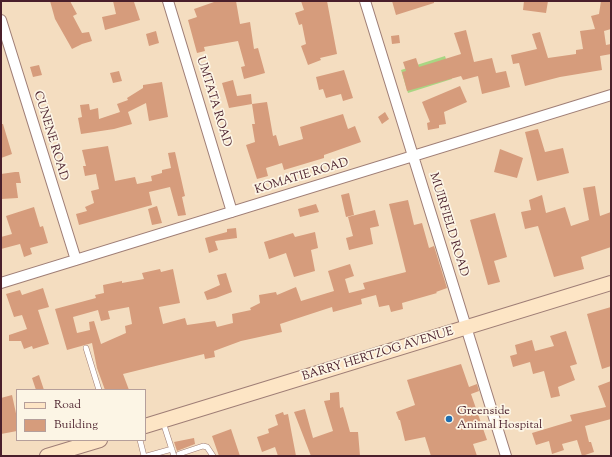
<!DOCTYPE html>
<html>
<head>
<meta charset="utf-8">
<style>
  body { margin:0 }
  #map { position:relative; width:612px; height:457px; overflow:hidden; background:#f4ddc0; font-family:"Sorts Mill Goudy",serif }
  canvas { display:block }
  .frame { position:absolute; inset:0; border:2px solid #4a1f2b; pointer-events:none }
  .legend { position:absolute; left:16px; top:389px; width:130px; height:52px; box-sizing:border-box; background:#fcf5e5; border:1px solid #b59f9b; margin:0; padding:5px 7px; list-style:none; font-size:12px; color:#4a1f2b }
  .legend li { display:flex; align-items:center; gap:8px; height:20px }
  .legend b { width:20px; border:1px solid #b59f9b }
</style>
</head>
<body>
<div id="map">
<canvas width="612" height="457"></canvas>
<div class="frame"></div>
<ul class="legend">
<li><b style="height:5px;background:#fde5c5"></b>Road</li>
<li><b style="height:11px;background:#d69c7c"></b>Building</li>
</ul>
</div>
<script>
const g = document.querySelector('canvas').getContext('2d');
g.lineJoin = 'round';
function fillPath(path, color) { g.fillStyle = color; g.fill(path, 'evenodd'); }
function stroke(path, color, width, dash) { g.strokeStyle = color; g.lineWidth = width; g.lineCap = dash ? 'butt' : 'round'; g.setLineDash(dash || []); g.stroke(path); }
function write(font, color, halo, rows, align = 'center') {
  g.font = font + ' "Sorts Mill Goudy",serif'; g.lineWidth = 3.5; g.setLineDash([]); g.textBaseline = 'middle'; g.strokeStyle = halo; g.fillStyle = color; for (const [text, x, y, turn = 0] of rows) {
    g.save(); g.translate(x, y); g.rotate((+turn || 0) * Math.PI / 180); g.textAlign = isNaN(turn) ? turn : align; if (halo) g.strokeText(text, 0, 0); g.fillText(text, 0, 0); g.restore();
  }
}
const green = new Path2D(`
  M445 56 452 79 408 93 401 70Z`);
const building = new Path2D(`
  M50 1H70L77 14 73 16 82 33 89 32 92 41 82 44 72 49 55 19Z
  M113 1 134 2 140 20 105 30 102 17 116 14Z
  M236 1 240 24 250 22 254 49 258 48 265 73 244 79 241 67 245 66 238 41 204 47 205 51 197 53 188 20 197 17 194 9 214 2Z
  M301 1H327L337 54 320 58 321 60 308 65 301 46 306 44 302 24 299 25 295 13 304 10Z
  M392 1H434V3L396 15Z
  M524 1H548L546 13 523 10Z
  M601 1H611V29L604 31 606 45 611 44V54L600 56 602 70 560 77 525 86 519 63 513 64 511 55 537 49 532 34 540 32 548 58 576 54V50L583 49 580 31 595 29 591 16 599 14Z
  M466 30 474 62 492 58 496 73 506 71 510 87 482 94 478 76 463 80 461 76 407 91 402 72 406 71 403 62 416 58 419 67 461 54 454 33Z
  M156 31 159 43 149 46 146 34Z
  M399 35 400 43 392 44 391 36Z
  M39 65 42 75 33 77 30 67Z
  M344 70 353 98 343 101 341 94 326 98 323 89 319 90 316 77Z
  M119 71 122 81 113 83 110 73Z
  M233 80 237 96 251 94 252 104 267 102 273 136 276 135 279 146 303 139 300 127 343 114 348 129 355 126 361 142 324 155V158L284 170 282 163 266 168 268 176 257 179 246 145 255 142 252 124H255L252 104 229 108 222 83Z
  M162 82 168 117 149 121 146 103 128 112 132 124 114 129 81 134 78 118 82 117 80 105 89 104 90 110 98 108 99 119 120 112 117 104 128 100 127 98 143 88V85Z
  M460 86 467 102 444 112 446 124 439 125V128L428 130 427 123 430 122 422 102Z
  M385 112 389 119 382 124 378 117Z
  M1 124H3L12 154 1 158Z
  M538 129 545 152 563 148 569 173 537 181 525 132Z
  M108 146 115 181 135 177 137 184 152 181 151 176 162 173V170L171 168 168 153 175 152 185 196 182 197 186 215 178 216 170 187 149 192 152 205 79 225 76 214 87 211 85 207 94 203 91 191 99 189 96 174 85 176 83 166H86L82 150Z
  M500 149 523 158 517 178 494 172Z
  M15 172H19L21 183H16L18 198 1 199V174Z
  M595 186 600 216 611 212V247L581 257 584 269 554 277 538 226 525 229 521 212 531 210 529 200 542 195 546 213 565 207 571 226 589 220 583 188Z
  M349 193 354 215 346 217 341 195Z
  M408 200 414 225 422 223 429 248 434 246 447 288 436 292 437 293 402 303 403 309 391 312 389 305 379 307 376 295 361 299 362 304 333 312 332 307 280 324 282 332 241 341 214 351 215 357 205 359 204 354 123 374 129 390H105L97 368 92 343 67 350 55 309 96 298 95 295 104 293 103 285 122 281V283L144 279 142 273 160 269 161 272 173 269 180 303 159 307 163 324 185 318 187 325 215 321 217 327 233 323 232 314 251 310 250 308 260 303 259 295 276 292 277 295 296 287 301 301 334 291 328 271 350 264 354 276 345 279 349 293 365 289 363 283 406 272 389 204ZM129 307 132 324 125 326 126 333 101 344 94 321 89 322 90 330 77 333 73 317 98 310 101 321 110 319 108 311Z
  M316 204 319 212 300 217 298 209Z
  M157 206 162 223 152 225 148 209Z
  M34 207 40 227 43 226 48 243 30 248 32 254 24 257 20 244 1 249V237L12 234 6 216Z
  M375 210 379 226 370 228 373 244 349 250 346 238 353 236 348 217Z
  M495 213 507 257 494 261 500 282 488 285 470 220Z
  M236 228 237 238 215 241 218 250 209 253 205 238 227 232V229Z
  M315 232 318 248 311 250 315 271 294 277 286 253 269 259 264 242 293 233 295 237Z
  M226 273 232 292 216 298 207 300 204 292 220 285 217 275Z
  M43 288 49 307 38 310 49 344 33 349 32 346 24 349 21 341H9V335L27 329 22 315 14 317 6 294 20 290 22 295Z
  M611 307V366L602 369 587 314Z
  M566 331 577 364 570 366 575 380 558 387 560 396 551 398 544 371 533 374 530 362 513 367 510 356 517 354 515 345 532 340 535 351 554 346 550 336Z
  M461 364 469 387 477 384 479 391 471 394 487 440 473 444 477 456H431L425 437 405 441 400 420H399L396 412 415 405 407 380Z
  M39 375 44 390H36L32 378Z
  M611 381V419L585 426 589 442H591L594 452 582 456 577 440 562 444 564 450 552 454 549 441 536 445 532 433 572 421 570 415 606 407 598 386Z
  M339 392 340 408 343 407 350 432H358L360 456H311L294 412 305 409 313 438 333 431 324 401 330 400V393Z
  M12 395 17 418V431L1 434V398Z
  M283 412 284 415 288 414 296 456H278L275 447 262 452 257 437 269 433 268 429 278 425 275 415Z
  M231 429 240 456H219L212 436Z
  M194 438 195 444 177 451 174 442Z`);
const service = new Path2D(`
  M86 348 99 390
  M163 422 174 456
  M140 440 144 456
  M179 454 203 446 207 447 213 456
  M147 456 172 449`);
const minor = new Path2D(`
  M168 1 232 212
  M365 1 506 456
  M1 20 76 260
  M1 283 611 95`);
const secondary = new Path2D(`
  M145 426 611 283
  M47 456 100 440`);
const markers = [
  [449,419,4,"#1f6fb2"]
];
const streetNames = [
  ["UMTATA ROAD",213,102,73],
  ["CUNENE ROAD",50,136,73],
  ["KOMATIE ROAD",302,177,-17],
  ["MUIRFIELD ROAD",448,225,73],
  ["BARRY HERTZOG AVENUE",378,355,-17]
];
const poiNames = [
  ["Greenside",457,412],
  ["Animal Hospital",457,426]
];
fillPath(green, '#a9d683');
fillPath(building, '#d69c7c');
stroke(service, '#9f7e76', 6);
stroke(minor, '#9f7e76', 12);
stroke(secondary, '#9f7e76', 16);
stroke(service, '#fff', 5);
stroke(minor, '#fff', 10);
stroke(secondary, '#fde5c5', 14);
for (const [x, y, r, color] of markers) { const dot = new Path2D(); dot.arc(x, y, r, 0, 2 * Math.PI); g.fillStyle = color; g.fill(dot); stroke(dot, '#fcf5e5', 1.5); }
write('12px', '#4a1f2b', '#fcf5e5', streetNames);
write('12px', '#4a1f2b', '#fcf5e5', poiNames, 'left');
</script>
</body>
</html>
